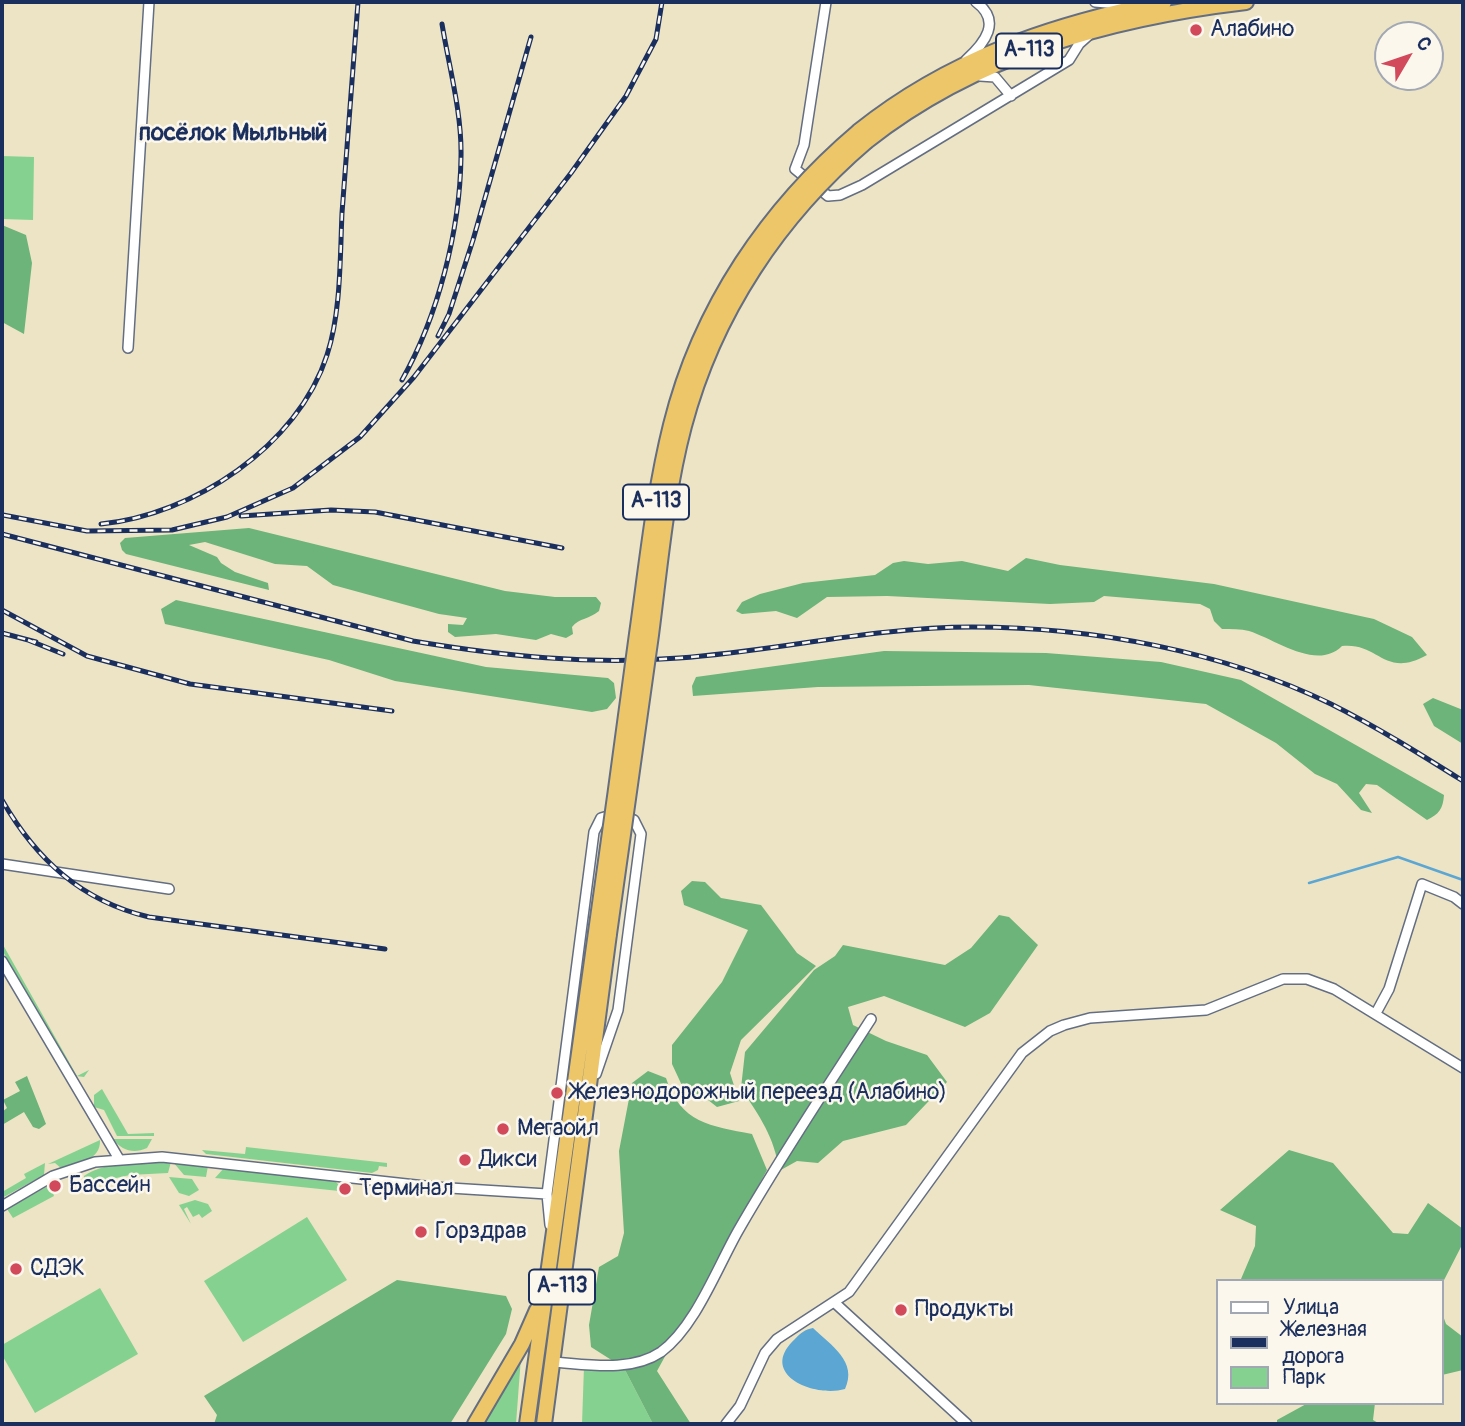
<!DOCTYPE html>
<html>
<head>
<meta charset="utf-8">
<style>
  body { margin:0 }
  #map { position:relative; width:1465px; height:1426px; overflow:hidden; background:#ede4c5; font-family:Pangolin,sans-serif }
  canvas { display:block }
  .frame { position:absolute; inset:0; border:4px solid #1b2f5e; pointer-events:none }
  .legend { position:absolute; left:1216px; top:1279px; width:228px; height:126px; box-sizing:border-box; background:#fbf7ec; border:2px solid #a1a7b3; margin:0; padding:9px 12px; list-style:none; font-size:21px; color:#1b2f5e }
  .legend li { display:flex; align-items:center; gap:14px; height:35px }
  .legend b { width:35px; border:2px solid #a1a7b3 }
  .north { position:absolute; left:1374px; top:21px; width:70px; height:70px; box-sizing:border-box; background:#fbf7ec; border:2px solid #a1a7b3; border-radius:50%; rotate:51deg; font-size:19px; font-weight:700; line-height:28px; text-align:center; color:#1b2f5e }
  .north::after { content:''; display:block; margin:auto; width:24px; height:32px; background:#d1495b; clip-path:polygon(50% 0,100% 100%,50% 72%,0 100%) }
</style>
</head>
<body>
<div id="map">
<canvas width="1465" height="1426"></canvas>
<div class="frame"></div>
<ul class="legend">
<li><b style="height:9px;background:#fff"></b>Улица</li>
<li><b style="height:9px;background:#1b2f5e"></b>Железная дорога</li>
<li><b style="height:19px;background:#85d290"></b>Парк</li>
</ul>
<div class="north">С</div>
</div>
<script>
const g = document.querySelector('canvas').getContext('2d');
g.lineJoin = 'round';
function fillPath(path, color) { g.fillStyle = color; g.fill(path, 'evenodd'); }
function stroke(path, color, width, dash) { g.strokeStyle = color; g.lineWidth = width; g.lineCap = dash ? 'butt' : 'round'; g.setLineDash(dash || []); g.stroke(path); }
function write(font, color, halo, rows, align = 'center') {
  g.font = font + ' Pangolin,sans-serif'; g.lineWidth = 5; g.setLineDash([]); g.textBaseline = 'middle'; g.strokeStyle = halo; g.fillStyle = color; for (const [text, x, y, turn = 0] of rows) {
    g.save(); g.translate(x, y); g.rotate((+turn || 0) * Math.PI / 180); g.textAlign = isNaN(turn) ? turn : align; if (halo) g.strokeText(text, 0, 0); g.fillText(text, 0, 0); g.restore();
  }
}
const green = new Path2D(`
  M2 156 34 157 33 220 2 219Z
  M2 943 77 1076 89 1070 84 1077 76 1076 2 950Z
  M102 1089 128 1134 154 1133V1136H117L104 1110 94 1107V1095Z
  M113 1139H152L147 1148C134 1154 122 1151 113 1139Z
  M100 1140C101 1161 77 1163 62 1169L55 1163 48 1164Z
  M246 1147 387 1163V1167L379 1166 378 1170 372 1173 206 1154 202 1150 245 1154Z
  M171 1162 168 1173 130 1175 84 1185V1176C107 1160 145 1162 171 1162Z
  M173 1162 208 1166 206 1177 184 1175Z
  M45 1163 44 1175 2 1198V1192L26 1178 24 1174Z
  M224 1168 334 1180 340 1186 339 1191 215 1178Z
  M169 1177 192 1179 199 1190 189 1196 179 1193Z
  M50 1185 54 1196 13 1218 7 1209Z
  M195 1200 208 1204 212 1211 202 1218 199 1214 193 1217 187 1207 184 1209 191 1224 179 1205Z
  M307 1217 347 1280 243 1342 204 1281Z
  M100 1288 138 1354 35 1413 2 1355V1345Z
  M521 1357 516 1424H482Z
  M584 1366 624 1368 653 1424H582Z`);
const forest = new Path2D(`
  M2 225 26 235 32 263 24 334 2 322Z
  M249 528 505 591 555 597H596L601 603 599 611C590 619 579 618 572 627L573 634 566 638 551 634 536 640 496 634 455 637 448 632V624L463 625 467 618 439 614 333 585 307 566 275 564 205 542 189 545 217 557 221 563 235 572 268 583 269 590 126 554 122 550 120 543 125 538Z
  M1026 558 1060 565 1214 584 1374 619 1412 637 1427 655C1384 679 1379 642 1342 646 1317 671 1277 640 1249 631 1241 629 1231 629 1222 629L1214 621 1210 609 1200 604 1104 596 1094 602 1050 604 887 596 827 597 797 618 776 611 742 614 736 611 742 602 760 594 803 583 875 575 893 563 904 561 928 564 962 561 1008 571Z
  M176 600 486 667 608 678 614 683 616 698 607 709 592 712 395 681 329 660 165 624 161 609Z
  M884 651 1046 653 1161 662 1241 680 1444 795C1443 809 1439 814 1427 820L1377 785 1366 784 1359 793 1372 813 1361 810 1337 784 1315 774 1276 743 1206 704 1029 685 818 687 693 696 692 686 696 677Z
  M1433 698 1463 710V744L1434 726 1423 704Z
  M692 881 705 882 721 898 761 905 797 953 816 966 741 1040 730 1073 739 1101 717 1107 703 1096 685 1092 672 1064V1045L722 982 748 930 684 905 681 891Z
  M999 915 1009 917 1038 945 990 1013 965 1027 884 996 848 1007 853 1025 886 1041 927 1055 947 1082 906 1125 843 1141 818 1163 797 1161 779 1171C775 1137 759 1116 741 1088L745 1052 814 970 835 956 843 945 945 965 971 948Z
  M648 1071 666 1078C680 1123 711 1126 752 1134L767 1170 657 1371 691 1424H653L624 1368 591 1347 589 1325 599 1267 618 1256 624 1233 619 1151 632 1083Z
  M27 1076 46 1124 39 1129 33 1127 24 1112 2 1125V1112L7 1108 3 1100 20 1091 15 1082Z
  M1289 1150 1333 1163 1393 1233 1408 1234 1428 1203 1463 1229V1243L1442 1284V1281L1241 1279 1255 1246 1256 1226 1220 1210Z
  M397 1280 506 1296 512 1309 506 1334 450 1424H214L217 1415 204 1396Z
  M1442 1313 1446 1324 1463 1337V1370L1442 1375Z
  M1308 1403H1375L1373 1420 1380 1424H1277V1420Z`);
const water = new Path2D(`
  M813 1328C831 1345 858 1362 845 1389 814 1398 757 1374 795 1339 802 1332 804 1330 813 1328Z`);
const stream = new Path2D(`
  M1309 883 1398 857 1463 880`);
const minor = new Path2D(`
  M826 2 804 145 795 169 828 196 840 195 862 185 1069 60 1079 44 1088 36
  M1095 2 1129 5
  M966 60C985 43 1002 21 976 2
  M980 76 995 77 1011 96
  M128 348 149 2
  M2 864 169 889
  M2 961 119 1159
  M1376 1013 1389 989 1422 884 1454 897 1463 904
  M2 1206 53 1176 95 1162 162 1157 434 1187 547 1194
  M550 1225 547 1194 594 832 601 818 618 813 634 820 641 834 618 1010 596 1074
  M835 1303 967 1424
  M552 1362C586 1364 630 1373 661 1352 695 1327 717 1268 738 1231 779 1159 826 1089 871 1019
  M726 1424 740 1406 765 1353 777 1339 849 1292 1022 1053 1050 1031 1064 1025 1090 1018 1206 1010 1283 979H1307L1334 989 1463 1068`);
const highway = new Path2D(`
  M859 131C949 59 1052 24 1164 2
  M867 141C976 55 1110 18 1246 2
  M475 1424 522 1344 537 1310
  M527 1424 596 932
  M544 1424 609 934`);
const rail = new Path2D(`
  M438 336 449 314 473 240 531 37
  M402 380C438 316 460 231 461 157 462 113 449 67 442 24
  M3 515 87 531 172 530 227 517 293 488 360 437 414 377 571 173 626 96 656 39 662 2
  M241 516 331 510 375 512 562 548
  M101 524C193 515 298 446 327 355 341 313 340 257 342 213 347 143 353 72 358 2
  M2 534 413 641C502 656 589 665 679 658 777 651 873 627 972 627 1093 627 1222 651 1331 704 1377 727 1420 754 1463 781
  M2 610 87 656 190 684 392 711
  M2 633 36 642
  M28 640 63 654
  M2 800C36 859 81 901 149 917L385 949`);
const highwayBridge = new Path2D(`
  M596 932C610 833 624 733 637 634 647 564 654 493 671 425 700 308 768 208 859 131
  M609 934C623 835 637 735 651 635 660 566 666 494 684 426 714 313 779 216 867 141`);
const markers = [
  [1196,30,7,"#d1495b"],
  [557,1093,7,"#d1495b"],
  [503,1129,7,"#d1495b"],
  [465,1160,7,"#d1495b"],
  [55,1186,7,"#d1495b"],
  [345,1189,7,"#d1495b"],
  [421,1232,7,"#d1495b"],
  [16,1269,7,"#d1495b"],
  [901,1310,7,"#d1495b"]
];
const shields = [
  [1029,51,66],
  [656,502,66],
  [562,1287,66]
];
const shieldNames = [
  ["А-113",1029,51],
  ["А-113",656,502],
  ["А-113",562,1287]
];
const poiNames = [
  ["Алабино",1210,30],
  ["Железнодорожный переезд (Алабино)",571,1093],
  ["Мегаойл",517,1129],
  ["Дикси",479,1160],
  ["Бассейн",69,1186],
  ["Терминал",359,1189],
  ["Горздрав",435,1232],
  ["СДЭК",30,1269],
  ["Продукты",915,1310]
];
const neighbourhoodNames = [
  ["посёлок Мыльный",233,134]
];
fillPath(green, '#85d290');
fillPath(forest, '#6cb47a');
fillPath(water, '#5ba6d3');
stroke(stream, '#5ba6d3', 2.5);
stroke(minor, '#646e82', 12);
stroke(highway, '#646e82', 18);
stroke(minor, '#fff', 9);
stroke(highway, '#ecc669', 14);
stroke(rail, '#1b2f5e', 5);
stroke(rail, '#fbf7ec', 2.5, [8]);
stroke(highwayBridge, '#646e82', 18, []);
stroke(highwayBridge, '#ecc669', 14);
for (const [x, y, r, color] of markers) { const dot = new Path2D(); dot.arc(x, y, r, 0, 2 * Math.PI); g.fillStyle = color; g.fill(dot); stroke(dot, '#fbf7ec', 2.5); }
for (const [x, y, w] of shields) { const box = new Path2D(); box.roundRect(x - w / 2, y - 17.5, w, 35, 5); g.fillStyle = '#fbf7ec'; g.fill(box); stroke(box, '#1b2f5e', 2); }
write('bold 21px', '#1b2f5e', null, shieldNames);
write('23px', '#1b2f5e', '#fbf7ec', poiNames, 'left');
write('bold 24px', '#1b2f5e', '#fbf7ec', neighbourhoodNames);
</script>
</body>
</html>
